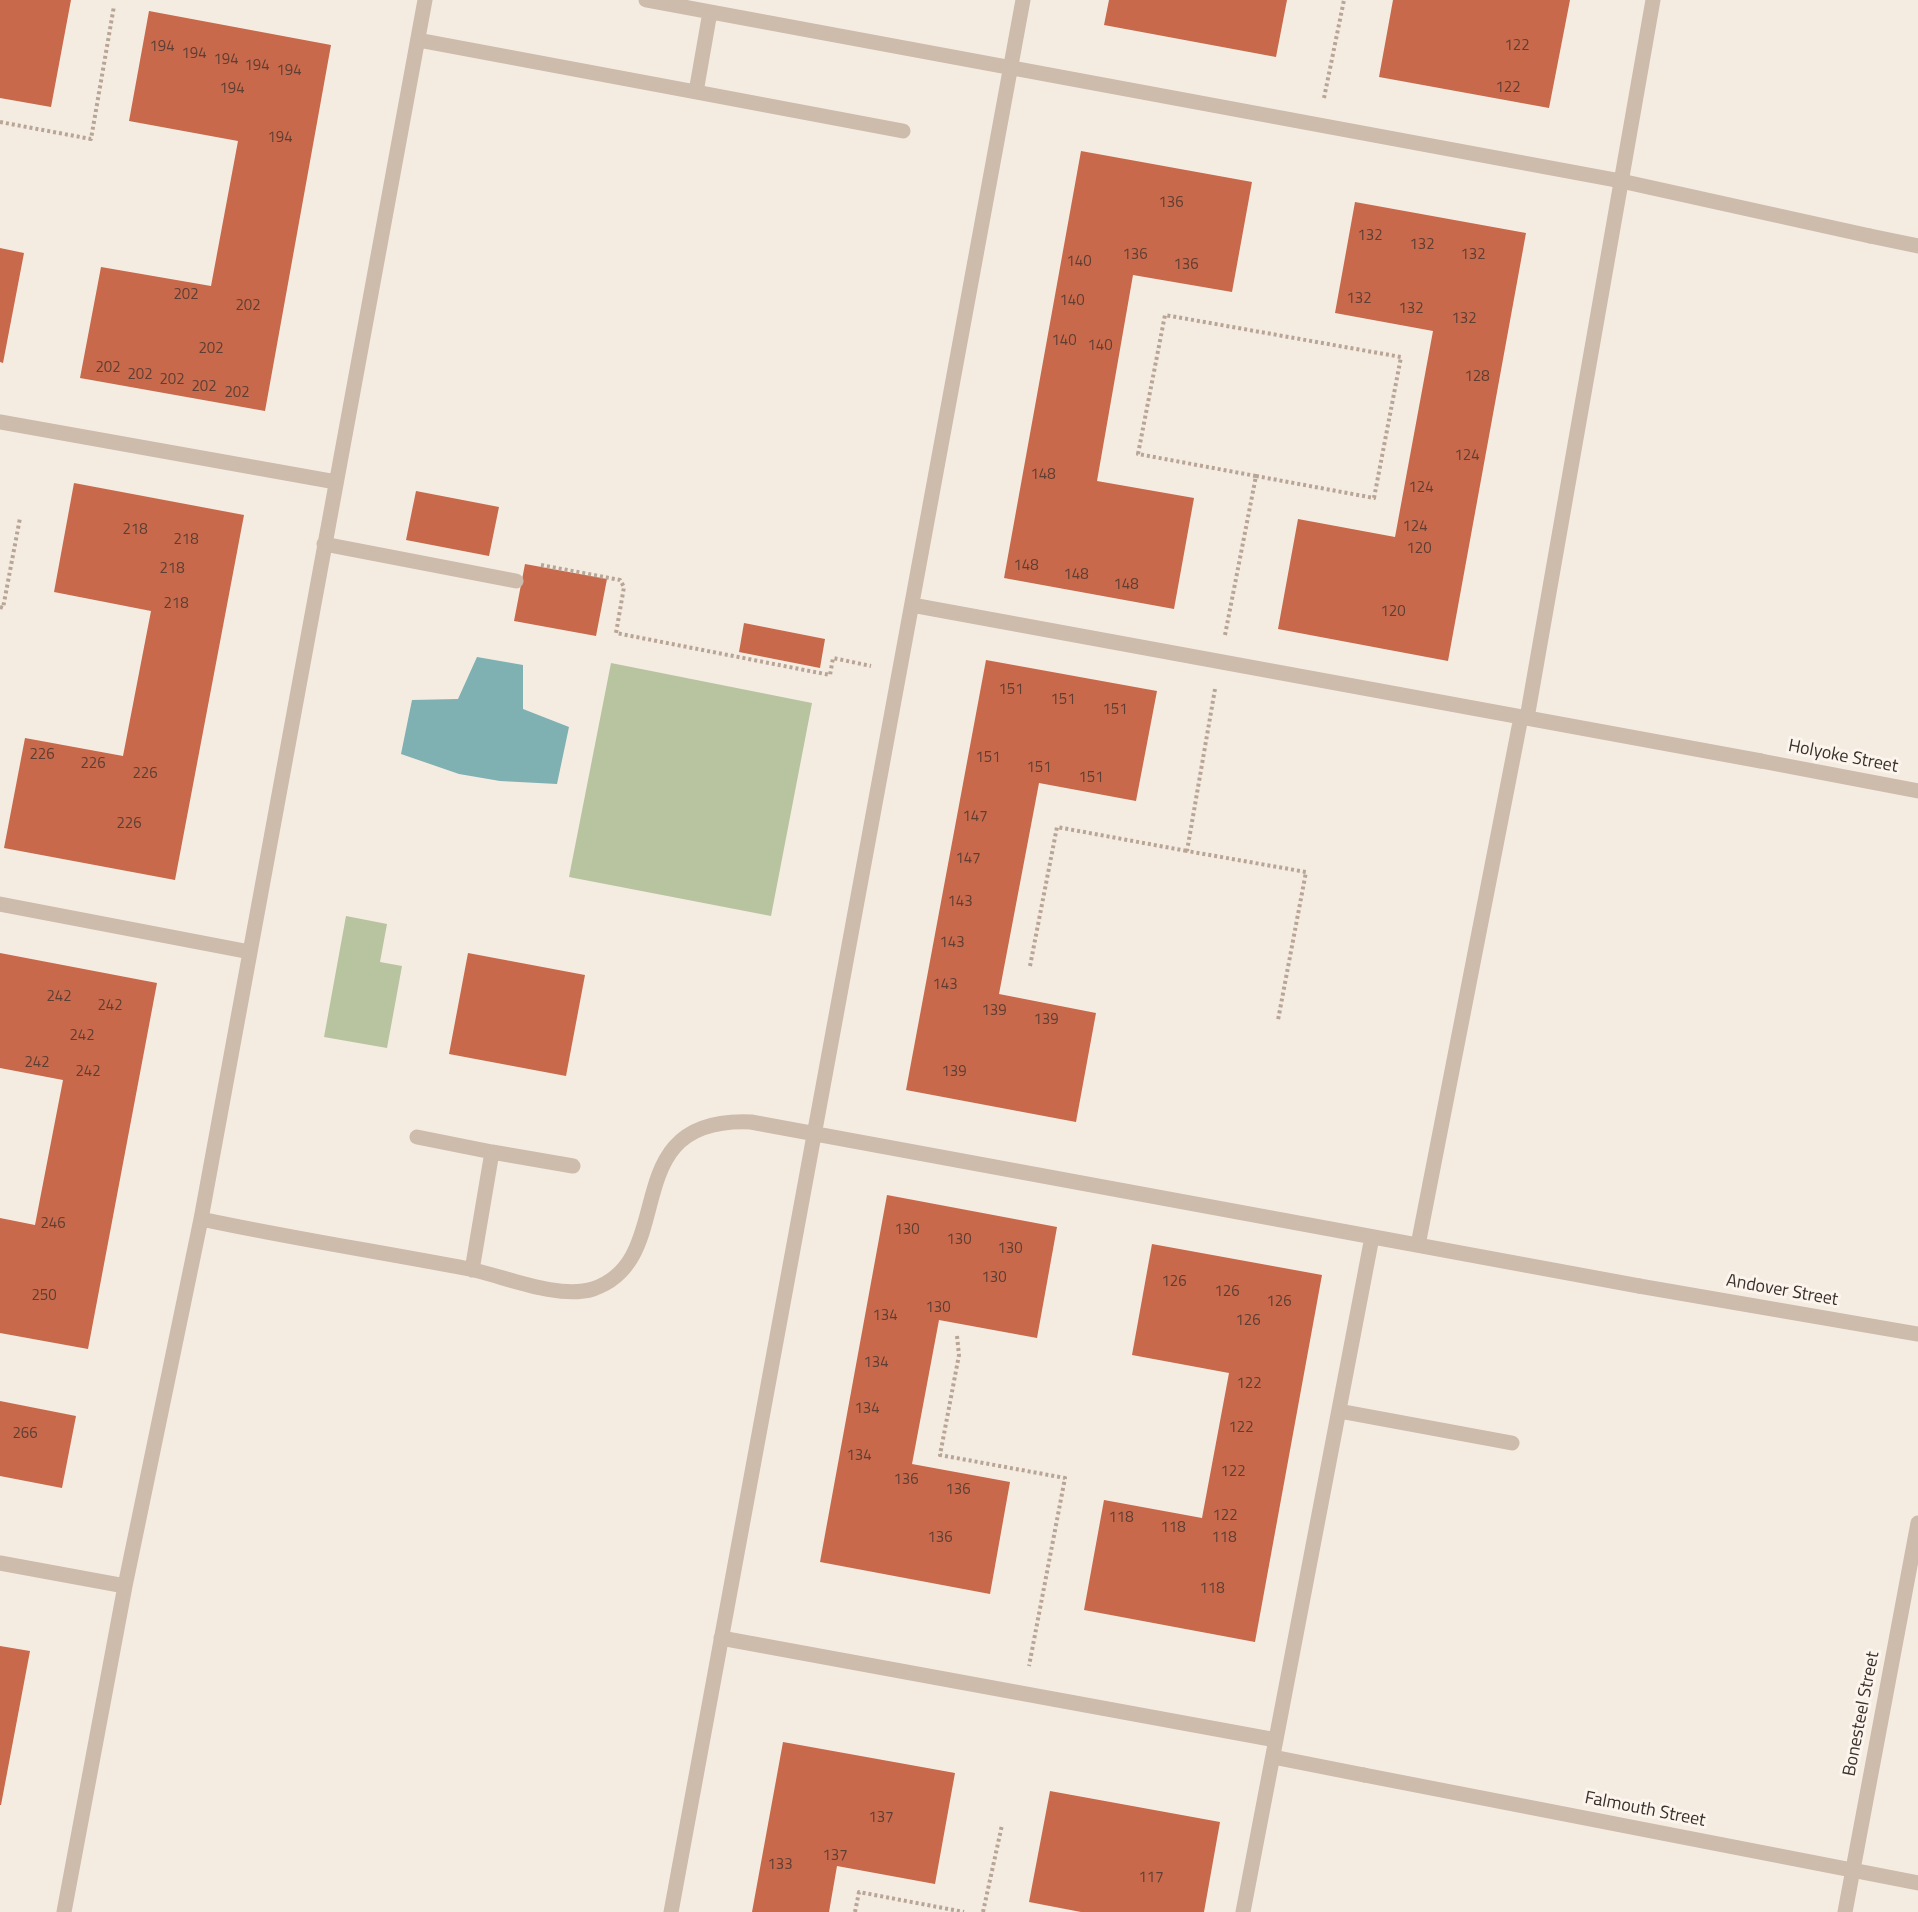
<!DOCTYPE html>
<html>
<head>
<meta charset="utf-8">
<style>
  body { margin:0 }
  canvas { display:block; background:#f4ebe1 }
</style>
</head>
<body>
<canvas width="1918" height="1912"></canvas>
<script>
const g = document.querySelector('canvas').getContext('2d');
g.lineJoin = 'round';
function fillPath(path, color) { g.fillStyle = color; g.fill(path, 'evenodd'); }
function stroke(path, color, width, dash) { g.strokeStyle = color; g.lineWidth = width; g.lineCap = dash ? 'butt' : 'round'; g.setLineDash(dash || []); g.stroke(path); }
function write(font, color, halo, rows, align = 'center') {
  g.font = font + ' "Titillium Web",sans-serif'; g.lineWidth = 6; g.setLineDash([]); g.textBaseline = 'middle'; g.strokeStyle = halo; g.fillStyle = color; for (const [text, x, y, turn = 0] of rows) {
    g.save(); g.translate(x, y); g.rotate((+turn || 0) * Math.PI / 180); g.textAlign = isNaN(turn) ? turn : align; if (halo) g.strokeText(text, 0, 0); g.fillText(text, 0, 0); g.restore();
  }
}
const green = new Path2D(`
  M611 663 812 703 771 916 569 877Z
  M346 916 387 924 380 962 402 966 387 1048 324 1037Z`);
const water = new Path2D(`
  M477 657 523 665V709L569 727 557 784 500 781 459 774 401 754 412 700 458 699Z`);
const building = new Path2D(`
  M0 0H71L51 107 0 98Z
  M1109 0H1287L1276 57 1104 25Z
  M1393 0H1570L1549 108 1379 77Z
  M149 11 331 45 265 411 80 378 101 267 211 286 238 141 129 121Z
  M1081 151 1252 182 1232 292 1133 275 1097 481 1194 498 1174 609 1004 578Z
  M1355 202 1526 233 1448 661 1278 629 1298 519 1395 537 1433 331 1335 313Z
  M0 248 24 253 3 363 0 362Z
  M74 483 244 515 175 880 4 848 25 738 123 756 151 611 54 592Z
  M416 491 499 507 489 556 406 540Z
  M525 564 607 579 596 636 514 621Z
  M744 623 825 639 820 668 739 652Z
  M986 660 1157 691 1136 801 1039 783 999 994 1096 1013 1076 1122 906 1090Z
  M0 953 157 983 88 1349 0 1333V1218L35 1225 63 1080 0 1068Z
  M468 953 585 975 566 1076 449 1054Z
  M887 1195 1057 1227 1037 1338 939 1320 912 1464 1010 1482 990 1594 820 1562Z
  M1152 1244 1322 1275 1255 1642 1084 1610 1104 1500 1202 1518 1229 1373 1132 1355Z
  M0 1401 76 1416 62 1488 0 1476Z
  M0 1646 30 1651 1 1805H0Z
  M783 1742 955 1773 935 1884 837 1866 829 1912H752Z
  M1050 1791 1220 1822 1204 1912H1081L1029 1902Z`);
const path = new Path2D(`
  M1324 98 1344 0
  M0 122 91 139 114 6
  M541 565 620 580 624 587 616 633 830 675 833 658 871 666
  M0 607 3 608 20 518
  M1225 635 1256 476 1138 454 1165 315 1401 357 1374 498 1256 476
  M1215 689 1187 851 1306 872 1278 1020
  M1030 966 1057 827 1187 851
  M957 1336 959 1355 940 1455 1065 1478 1029 1666
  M855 1912 859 1892 964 1912
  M983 1912 1002 1825`);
const service = new Path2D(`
  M646 0 1621 181 1870 236
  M418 40 696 92 710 12
  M696 92 903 131
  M0 422 336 482
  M324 544 516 581
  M912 605 1761 761
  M1527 718 1653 0
  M0 904 250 952
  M417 1137 492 1152 472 1270
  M492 1152 573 1166
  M201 1219C290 1238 380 1252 469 1269 504 1276 558 1300 593 1289 682 1259 612 1116 751 1122L1639 1286
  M1418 1245 1521 717
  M1339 1411 1512 1443
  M0 1563 125 1586
  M721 1638 1276 1740
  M1273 1757 1364 1775
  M64 1912 125 1586 201 1219 425 0
  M671 1912 1023 0
  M1243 1912 1372 1237`);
const minor = new Path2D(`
  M1870 236 1918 246
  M1761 761 1918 791
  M1639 1286 1918 1334
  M1364 1775 1918 1883
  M1845 1912 1918 1523`);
const numberNames = [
  ["122",1517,46],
  ["194",162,47],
  ["194",194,54],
  ["194",226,60],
  ["194",257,66],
  ["194",289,71],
  ["122",1508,88],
  ["194",232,89],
  ["194",280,138],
  ["136",1171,203],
  ["132",1370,236],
  ["132",1422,245],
  ["136",1135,255],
  ["132",1473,255],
  ["140",1079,262],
  ["136",1186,265],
  ["202",186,295],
  ["132",1359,299],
  ["140",1072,301],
  ["202",248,306],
  ["132",1411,309],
  ["132",1464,319],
  ["140",1064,341],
  ["140",1100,346],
  ["202",211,349],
  ["202",108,368],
  ["202",140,375],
  ["128",1477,377],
  ["202",172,380],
  ["202",204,387],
  ["202",237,393],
  ["124",1467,456],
  ["148",1043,475],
  ["124",1421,488],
  ["124",1415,527],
  ["218",135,530],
  ["218",186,540],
  ["120",1419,549],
  ["148",1026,566],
  ["218",172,569],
  ["148",1076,575],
  ["148",1126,585],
  ["218",176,604],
  ["120",1393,612],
  ["151",1011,690],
  ["151",1063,700],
  ["151",1115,710],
  ["226",42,755],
  ["151",988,758],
  ["226",93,764],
  ["151",1039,768],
  ["226",145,774],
  ["151",1091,778],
  ["147",975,817],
  ["226",129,824],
  ["147",968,859],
  ["143",960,902],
  ["143",952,943],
  ["143",945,985],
  ["242",59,997],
  ["242",110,1006],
  ["139",994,1011],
  ["139",1046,1020],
  ["242",82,1036],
  ["242",37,1063],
  ["242",88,1072],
  ["139",954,1072],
  ["246",53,1224],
  ["130",907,1230],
  ["130",959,1240],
  ["130",1010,1249],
  ["130",994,1278],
  ["126",1174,1282],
  ["126",1227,1292],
  ["250",44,1296],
  ["126",1279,1302],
  ["130",938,1308],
  ["134",885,1316],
  ["126",1248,1321],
  ["134",876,1363],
  ["122",1249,1384],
  ["134",867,1409],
  ["122",1241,1428],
  ["266",25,1434],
  ["134",859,1456],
  ["122",1233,1472],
  ["136",906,1480],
  ["136",958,1490],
  ["122",1225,1516],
  ["118",1121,1518],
  ["118",1173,1528],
  ["136",940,1538],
  ["118",1224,1538],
  ["118",1212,1589],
  ["137",881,1818],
  ["137",835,1856],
  ["133",780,1865],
  ["117",1151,1878]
];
const streetNames = [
  ["Holyoke Street",1843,757,11],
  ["Andover Street",1782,1291,10],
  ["Bonesteel Street",1862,1714,-79],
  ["Falmouth Street",1645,1810,11]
];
fillPath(green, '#b8c4a0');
fillPath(water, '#7fb0b2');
fillPath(building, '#c8694b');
stroke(path, '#b9a596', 4, [3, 3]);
stroke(service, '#cdbbac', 15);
stroke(minor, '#cdbbac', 15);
write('15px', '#5e3e33', null, numberNames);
write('18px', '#3b302b', '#fbf5ee', streetNames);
</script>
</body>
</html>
